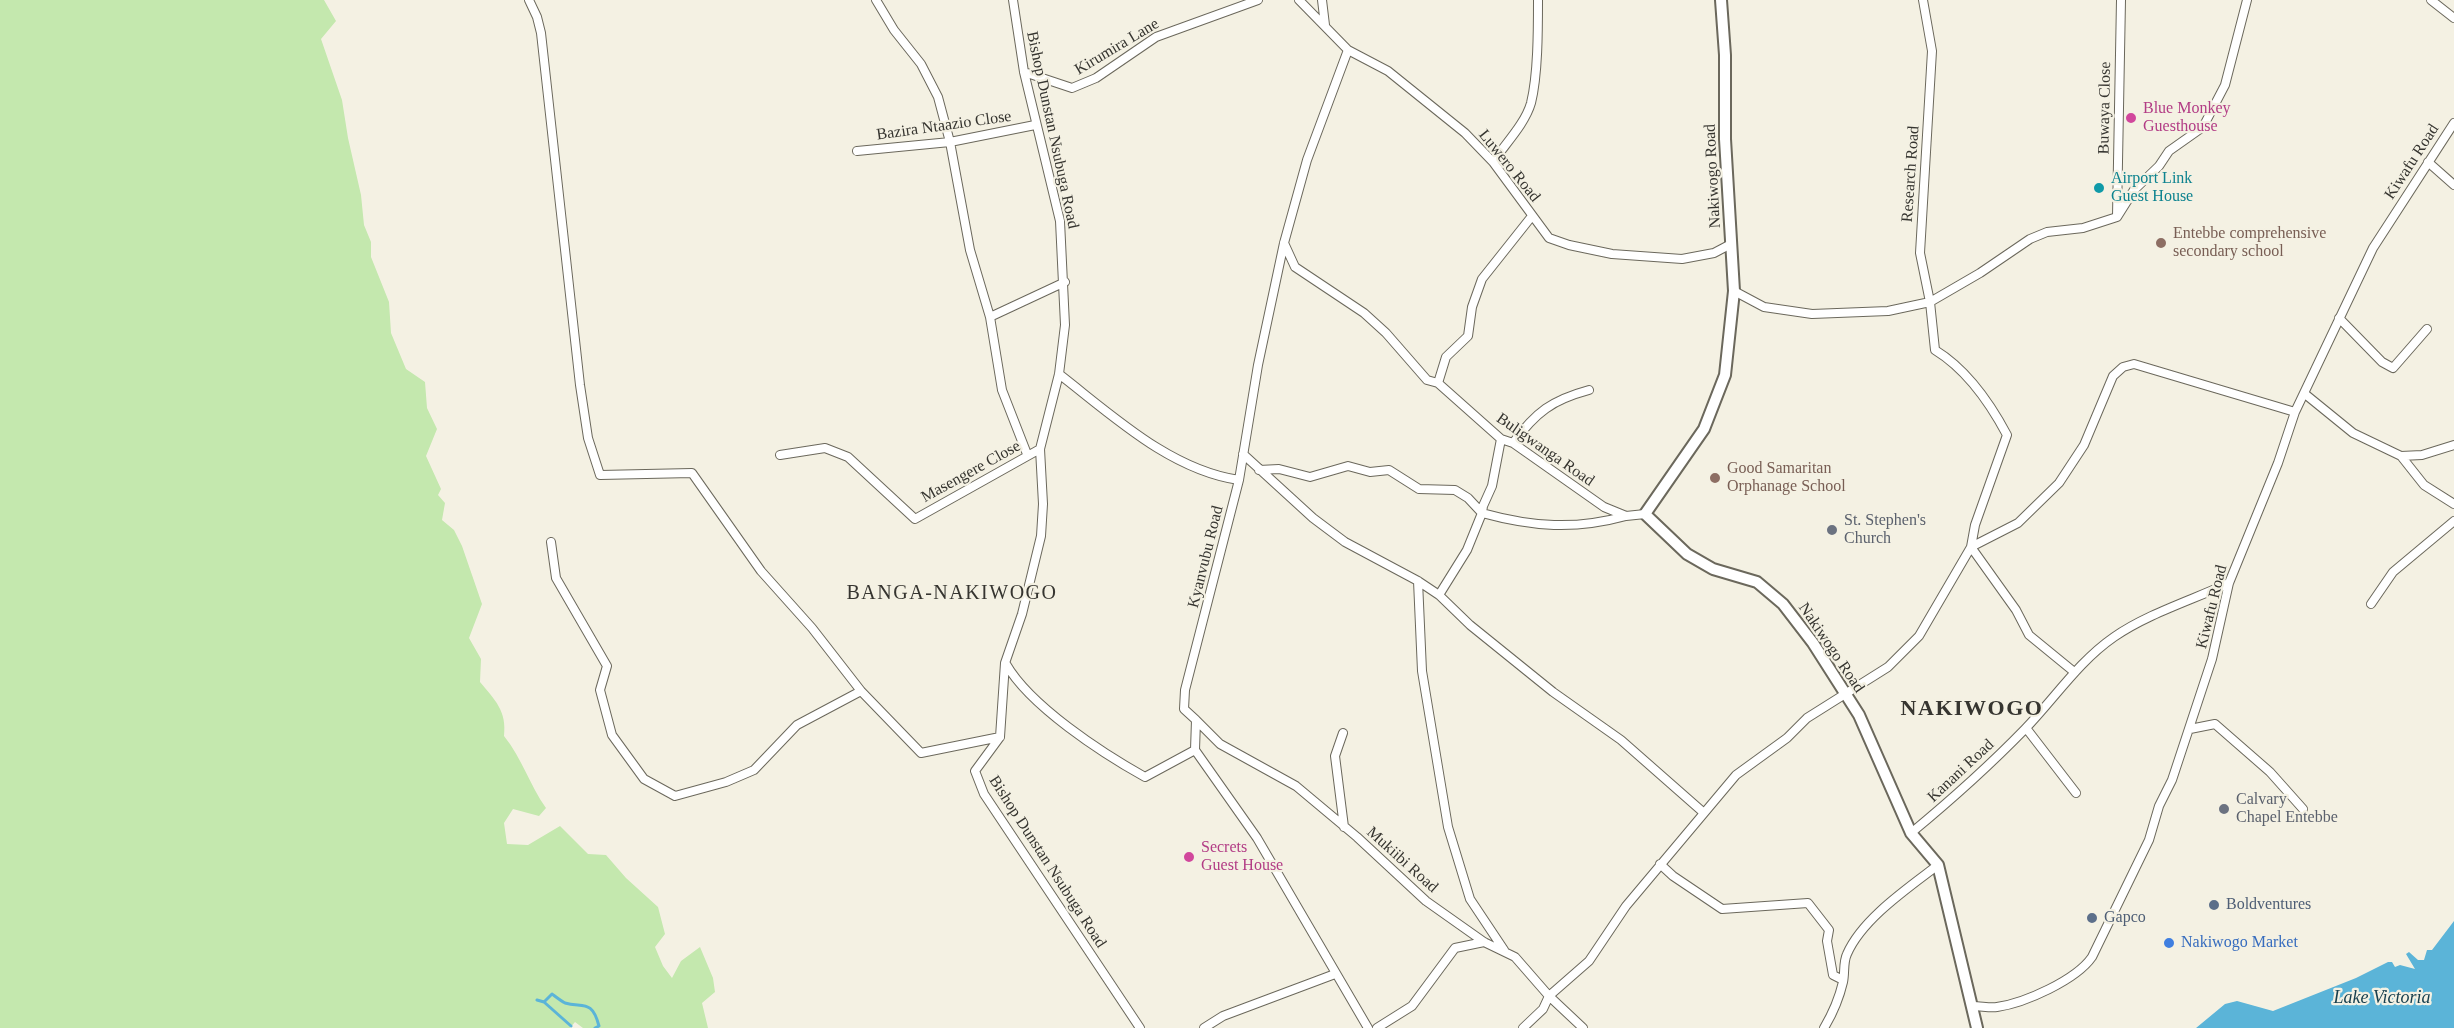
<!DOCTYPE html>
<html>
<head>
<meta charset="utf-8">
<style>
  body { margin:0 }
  canvas { display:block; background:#f4f1e3 }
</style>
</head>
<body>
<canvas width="2454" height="1028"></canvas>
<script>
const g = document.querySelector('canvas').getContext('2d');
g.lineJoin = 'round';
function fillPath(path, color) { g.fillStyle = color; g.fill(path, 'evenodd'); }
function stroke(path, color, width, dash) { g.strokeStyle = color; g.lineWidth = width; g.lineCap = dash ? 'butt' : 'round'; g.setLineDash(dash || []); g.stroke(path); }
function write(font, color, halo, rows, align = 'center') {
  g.font = font + ' "Times New Roman",serif'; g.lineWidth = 4.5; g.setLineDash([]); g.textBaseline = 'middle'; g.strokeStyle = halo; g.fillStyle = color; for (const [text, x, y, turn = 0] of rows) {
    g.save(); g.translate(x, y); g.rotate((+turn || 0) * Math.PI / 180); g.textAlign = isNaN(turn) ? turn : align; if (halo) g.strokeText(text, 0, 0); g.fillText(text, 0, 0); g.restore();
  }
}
const green = new Path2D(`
  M0 0H324L336 21 321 39 342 100 348 138 361 195 364 225 371 242V257L389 302 391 333 406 369 425 382 427 408 437 429 426 456 441 489 438 495 445 503 442 520 454 530 462 546 482 604 469 638 481 659 480 682C495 700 507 711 504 736 522 758 530 786 546 808L539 816 513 809 504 823 507 844 528 845 560 826 588 854 606 855 626 878 658 907 665 934 655 947 663 966 672 978 681 961 700 947 713 978 715 992 702 1003 708 1028H583L575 1022 570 1028H0Z`);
const water = new Path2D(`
  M2454 921V1028H2196L2225 1004 2237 1001 2273 1011 2356 978 2388 962H2392L2395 967 2400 965 2415 969 2406 954 2409 952 2418 960H2424L2427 950H2432Z`);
const stream = new Path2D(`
  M537 1000 544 1002 571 1026
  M544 1002 552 994C556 997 561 1001 565 1003 583 1008 592 999 599 1026L595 1028`);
const street = new Path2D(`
  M529 0 537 17 541 33 580 385 588 438 600 475 692 473 761 571 812 628 861 691 921 753 1000 737
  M876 0 894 30 921 64 938 97 950 142 970 250 990 317 1002 390 1027 454
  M1013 0 1024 72 1060 221 1065 325 1059 374 1040 449 1043 504 1041 536 1022 614 1005 663 1000 737 975 771 984 794 1140 1028
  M1299 0 1348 50 1388 71 1465 133 1493 162 1549 238 1569 245 1612 254 1682 259 1714 253 1731 244
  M1322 0 1325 25
  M2431 0 2454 18
  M1348 50 1307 160 1284 243 1258 365 1239 480 1185 690 1184 709 1196 720 1195 750 1257 838 1368 1028
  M1024 72 1072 88 1096 78 1156 37 1258 0
  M857 151 950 142 1035 125
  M1493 162C1505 144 1525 124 1531 103 1538 75 1538 30 1538 0
  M2428 162 2454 185
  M2117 216 2121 0
  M1284 243 1295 267 1364 313 1386 333 1427 380 1438 383 1501 439 1513 443 1604 507 1626 516 1645 514
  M1734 291 1764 307 1812 314 1888 311 1930 302 1980 273 2030 239 2047 232 2083 228 2117 217 2134 190 2159 166 2169 151 2203 127 2225 85 2247 0
  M990 317 1065 282
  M2339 318 2382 362 2393 368 2427 329
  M1059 374C1112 415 1170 470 1239 480
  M1438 383 1446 357 1468 336 1472 307 1482 279 1532 216
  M2305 394 2353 433 2401 456 2422 455 2454 445
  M1501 439 1492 486 1483 506 1482 513C1533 527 1575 530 1626 516
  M1513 443C1536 412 1552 400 1589 390
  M1243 454 1313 518 1345 542 1418 581 1439 595 1470 625 1553 692 1621 740 1704 813
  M780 455 825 448 848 457 915 519 1040 449
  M2401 456 2424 485 2454 504
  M1259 470 1279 469 1310 477 1348 466 1370 472 1389 470 1419 489 1455 490 1468 498 1482 513 1467 550 1439 595
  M551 542 556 578 607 666 600 690 612 735 644 779 675 796 726 782 754 770 797 725 861 691
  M1418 581 1422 671 1448 827 1470 899 1504 950
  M2371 604 2393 572 2454 521
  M1006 664C1030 706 1102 753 1145 777L1195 750
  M2073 671 2029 635 2016 610 1971 547 2018 523 2059 483 2084 445 2113 376 2123 367 2134 364 2295 412
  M1196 720 1220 744 1296 786 1357 837 1426 901 1484 942 1515 957 1549 996 1583 1028
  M2026 728 2076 793
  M2190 729 2215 724 2270 772 2303 809
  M1343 733 1335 756 1344 827
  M1911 833C1951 800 1989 766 2025 729 2055 698 2078 662 2114 637 2147 614 2192 600 2229 583
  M1660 864 1673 876 1722 909 1808 903 1829 930 1827 941 1833 975 1843 980
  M1973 1006C1981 1006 1990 1008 1997 1007 2025 1003 2076 980 2092 957L2149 840 2159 806 2172 780 2212 659 2229 583 2278 463 2295 412 2373 248 2454 123
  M1204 1028 1223 1016 1335 974
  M1377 1028 1412 1006 1455 948 1484 942
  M1523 1028 1543 1009 1549 996 1589 961 1626 906 1736 775 1787 738 1807 718 1888 667 1919 636 1971 547 1975 525 2007 435C1990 403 1966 369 1935 350L1930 302 1920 253 1932 51 1923 0
  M1824 1028C1833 1013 1839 999 1843 982 1845 973 1843 962 1847 954 1862 919 1908 888 1938 865`);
const secondary = new Path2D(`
  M1721 0 1725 55V139L1734 291 1725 375 1704 429 1645 514 1687 554 1713 569 1757 582 1783 604 1813 643 1859 715 1911 833 1938 865 1977 1028`);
const markers = [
  [2131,118,6,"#d1479c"],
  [2099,188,6,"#0f9aa8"],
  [2161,243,6,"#8d6e63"],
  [1715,478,6,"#8d6e63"],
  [1832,530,6,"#6b7280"],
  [2224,809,6,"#6b7280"],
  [1189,857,6,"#d1479c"],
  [2214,905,6,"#5c6f8a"],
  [2092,918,6,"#5c6f8a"],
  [2169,943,6,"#3f7fe0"]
];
const streetNames = [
  ["Kirumira Lane",1117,47,-31],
  ["Buwaya Close",2105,108,-89],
  ["Bazira Ntaazio Close",944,126,-8],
  ["Bishop Dunstan Nsubuga Road",1052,130,78],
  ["Kiwafu Road",2412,162,-57],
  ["Luwero Road",1509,166,51],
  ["Research Road",1911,174,-86],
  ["Nakiwogo Road",1713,176,-93],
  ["Buligwanga Road",1545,450,35],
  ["Masengere Close",971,472,-29],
  ["Kyanvubu Road",1206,557,-76],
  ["Kiwafu Road",2212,607,-76],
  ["Nakiwogo Road",1831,648,56],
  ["Kanani Road",1961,771,-43],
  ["Mukiibi Road",1402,860,42],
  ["Bishop Dunstan Nsubuga Road",1047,862,57]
];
const hotelNames = [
  ["Blue Monkey",2143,109],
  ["Guesthouse",2143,127],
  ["Secrets",1201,848],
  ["Guest House",1201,866]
];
const cultureNames = [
  ["Airport Link",2111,179],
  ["Guest House",2111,197]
];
const educationNames = [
  ["Entebbe comprehensive",2173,234],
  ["secondary school",2173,252],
  ["Good Samaritan",1727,469],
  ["Orphanage School",1727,487]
];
const worshipNames = [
  ["St. Stephen's",1844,521],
  ["Church",1844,539],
  ["Calvary",2236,800],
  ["Chapel Entebbe",2236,818]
];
const serviceNames = [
  ["Boldventures",2226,905],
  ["Gapco",2104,918]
];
const shopNames = [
  ["Nakiwogo Market",2181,943]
];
const waterNames = [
  ["Lake Victoria",2382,998]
];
const quarterNames = [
  ["BANGA-NAKIWOGO",952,594]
];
const districtNames = [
  ["NAKIWOGO",1972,709]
];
fillPath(green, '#c4e8ae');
fillPath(water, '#5bb4d8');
stroke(stream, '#5bb4d8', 3);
stroke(street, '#6b685c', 10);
stroke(secondary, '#6b685c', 14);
stroke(street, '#fff', 8);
stroke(secondary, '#fff', 10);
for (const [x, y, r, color] of markers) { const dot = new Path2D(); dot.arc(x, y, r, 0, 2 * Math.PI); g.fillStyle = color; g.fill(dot); stroke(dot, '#f4f1e3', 2); }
write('16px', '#363530', '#f4f1e3', streetNames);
write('16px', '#b23c85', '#f4f1e3', hotelNames, 'left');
write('16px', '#0d838f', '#f4f1e3', cultureNames, 'left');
write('16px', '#785e54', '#f4f1e3', educationNames, 'left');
write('16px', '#5b616d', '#f4f1e3', worshipNames, 'left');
write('16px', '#4e5e75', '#f4f1e3', serviceNames, 'left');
write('16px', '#366cbe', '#f4f1e3', shopNames, 'left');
write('italic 18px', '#163e4d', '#f4f1e3', waterNames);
g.letterSpacing = '1.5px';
write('20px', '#363530', '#f4f1e3', quarterNames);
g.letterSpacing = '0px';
g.letterSpacing = '1.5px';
write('bold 22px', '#363530', '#f4f1e3', districtNames);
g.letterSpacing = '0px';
</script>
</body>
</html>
